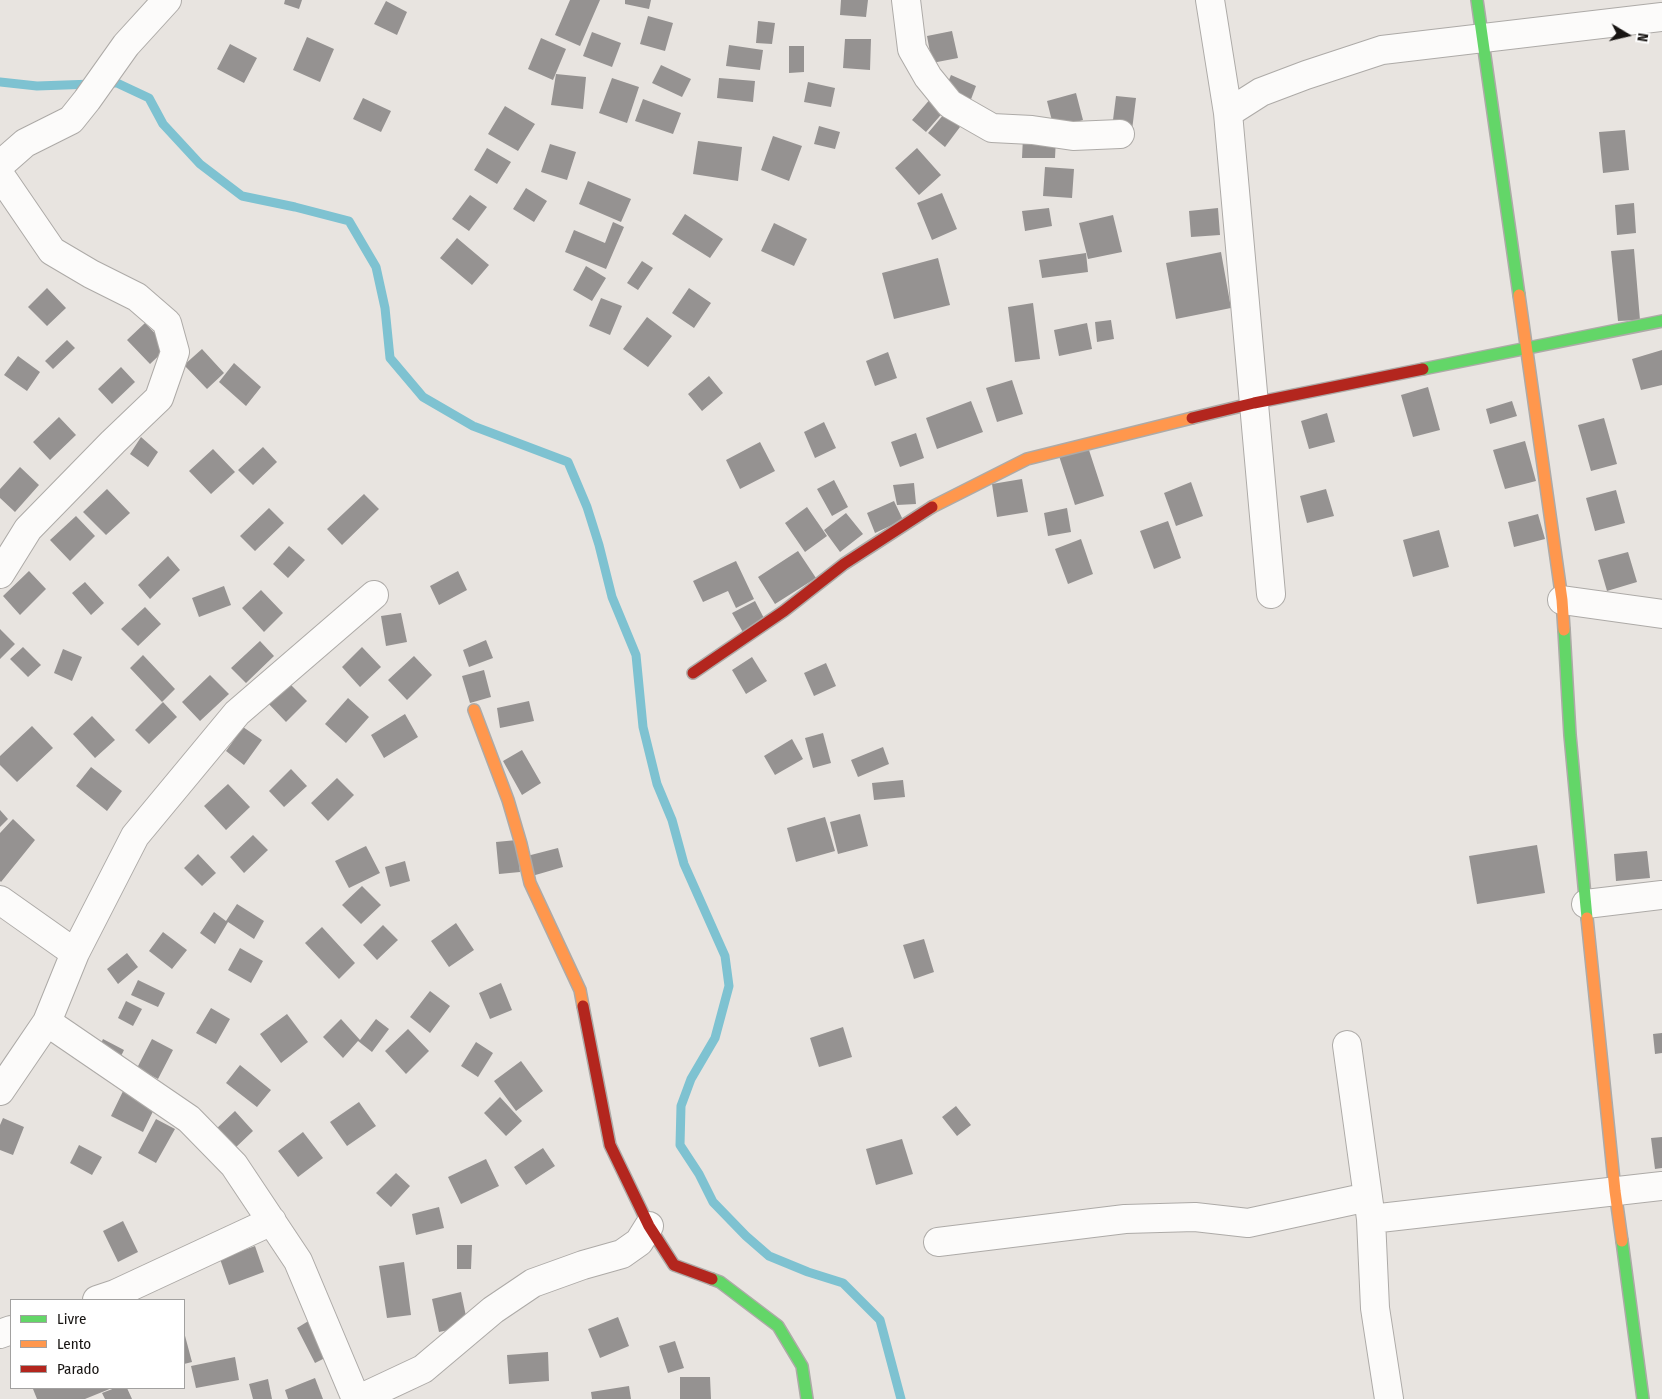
<!DOCTYPE html>
<html>
<head>
<meta charset="utf-8">
<style>
  body { margin:0 }
  #map { position:relative; width:1662px; height:1399px; overflow:hidden; background:#e8e4e0; font-family:"Fira Sans Condensed",sans-serif }
  canvas { display:block }
  .legend { position:absolute; left:10px; top:1299px; width:175px; height:90px; box-sizing:border-box; background:#fff; border:1px solid #a2a1a0; margin:0; padding:6px 9px; list-style:none; font-size:15px; color:#171412 }
  .legend li { display:flex; align-items:center; gap:10px; height:25px }
  .legend b { width:25px; border:1px solid #a2a1a0 }
  .north { position:absolute; left:1602px; top:10px; width:50px; height:50px; -webkit-text-stroke:4px #fff; paint-order:stroke; rotate:99deg; font-size:14px; font-weight:700; line-height:20px; text-align:center; color:#171412 }
  .north::after { content:''; display:block; margin:auto; width:18px; height:22px; background:#171412; clip-path:polygon(50% 0,100% 100%,50% 72%,0 100%) }
</style>
</head>
<body>
<div id="map">
<canvas width="1662" height="1399"></canvas>
<ul class="legend">
<li><b style="height:6px;background:#63d668"></b>Livre</li>
<li><b style="height:6px;background:#ff974d"></b>Lento</li>
<li><b style="height:6px;background:#b3261e"></b>Parado</li>
</ul>
<div class="north">N</div>
</div>
<script>
const g = document.querySelector('canvas').getContext('2d');
g.lineJoin = 'round';
function stroke(path, color, width, dash) { g.strokeStyle = color; g.lineWidth = width; g.lineCap = dash ? 'butt' : 'round'; g.setLineDash(dash || []); g.stroke(path); }
function fillPath(path, color) { g.fillStyle = color; g.fill(path, 'evenodd'); }
const stream = new Path2D(`
  M0 82 37 86 93 84
  M106 83H117L149 98 163 124 200 164 242 196 295 207 349 221 376 267 385 308 390 358 423 397 473 426 568 462 587 507 599 545 612 597 636 655 643 727 657 784 672 820 684 864 725 956 729 986 715 1038 691 1079 681 1106 680 1145 699 1174 713 1202 746 1236 769 1256 808 1272 843 1283 880 1320 901 1399`);
const building = new Path2D(`
  M285 0H302L299 9 284 4Z
  M570 0H600L580 46 555 35Z
  M625 0H651L649 9 625 4Z
  M841 0H868L866 17 840 15Z
  M386 1 407 12 397 35 374 24Z
  M648 16 673 23 665 51 640 44Z
  M758 21 775 23 772 44 756 43Z
  M952 31 958 58 932 63 927 36Z
  M592 32 621 43 612 67 583 56Z
  M307 37 334 49 320 82 293 70Z
  M541 38 566 49 553 80 528 69Z
  M845 39H871L870 70 843 68Z
  M230 44 257 58 244 83 217 69Z
  M729 45 763 50 760 70 726 66Z
  M789 46H804V72L789 73Z
  M661 65 691 79 682 97 652 83Z
  M556 74 586 77 583 109 551 105Z
  M951 75 976 86 970 102 944 92Z
  M612 78 639 87 627 123 599 113Z
  M719 78 755 81 753 102 717 98Z
  M808 82 835 88 831 107 804 102Z
  M1076 93 1083 120 1054 129 1047 101Z
  M1116 96 1136 98 1132 130 1112 128Z
  M932 97 946 109 926 132 912 120Z
  M363 98 391 111 381 132 353 119Z
  M643 99 681 113 673 134 635 121Z
  M505 106 535 124 518 151 488 134Z
  M944 114 960 127 945 147 928 133Z
  M819 126 840 132 835 149 814 144Z
  M1625 130 1629 170 1603 173 1599 132Z
  M773 136 802 146 789 181 761 170Z
  M1023 137 1056 138 1055 158H1022Z
  M698 141 742 147 738 181 693 174Z
  M550 144 576 152 567 180 541 172Z
  M487 148 511 162 497 184 474 170Z
  M917 148 941 175 919 195 895 168Z
  M1045 167 1074 169 1072 198 1043 196Z
  M588 181 631 199 621 222 579 204Z
  M526 188 547 201 534 222 513 209Z
  M942 193 957 229 932 240 917 203Z
  M470 195 487 207 469 231 452 219Z
  M1634 203 1636 233 1617 235 1615 205Z
  M1049 208 1052 226 1025 231 1022 211Z
  M1218 208 1220 235 1191 237 1189 211Z
  M685 214 723 239 710 258 672 234Z
  M1113 215 1122 252 1088 259 1079 223Z
  M613 222 624 227 606 269 565 252 574 230 605 243Z
  M774 223 807 239 794 266 761 251Z
  M457 238 489 265 472 285 440 258Z
  M1634 249 1640 320 1618 321 1611 251Z
  M1221 252 1231 308 1176 319 1166 263Z
  M1086 253 1088 272 1042 278 1039 260Z
  M938 258 950 305 894 319 882 273Z
  M642 261 653 268 638 290 627 283Z
  M586 266 606 278 592 301 573 290Z
  M47 288 66 308 47 326 28 307Z
  M689 288 711 303 694 328 672 313Z
  M601 298 622 306 610 335 589 326Z
  M1033 303 1040 359 1015 362 1008 307Z
  M647 317 672 336 648 367 623 349Z
  M1111 320 1114 339 1097 342 1095 322Z
  M145 323 168 347 150 364 127 340Z
  M1087 323 1092 349 1059 356 1054 330Z
  M67 340 75 348 53 369 45 361Z
  M202 349 224 373 207 389 184 365Z
  M1662 350V385L1641 390 1632 359Z
  M888 352 897 378 875 386 866 361Z
  M18 356 40 372 27 391 4 375Z
  M234 363 261 387 246 406 219 382Z
  M121 367 135 382 112 404 98 389Z
  M709 376 723 393 702 411 688 394Z
  M1012 380 1023 414 997 422 986 388Z
  M1428 387 1440 430 1413 437 1401 395Z
  M971 401 983 432 937 449 926 418Z
  M1512 401 1517 416 1490 424 1486 409Z
  M1327 413 1335 442 1309 449 1301 421Z
  M59 417 76 435 50 460 33 442Z
  M1604 418 1617 464 1591 471 1578 425Z
  M824 422 836 448 815 458 804 432Z
  M916 433 924 458 900 467 891 442Z
  M141 437 158 452 148 467 130 454Z
  M1525 441 1536 481 1505 489 1493 450Z
  M760 442 775 471 740 489 726 460Z
  M263 447 277 462 253 485 238 470Z
  M1088 447 1104 496 1075 505 1059 456Z
  M213 449 235 472 211 494 189 471Z
  M20 467 39 485 15 512 0 498V489Z
  M1022 479 1028 512 997 517 992 484Z
  M834 480 848 507 832 516 817 489Z
  M1191 482 1203 516 1176 526 1164 493Z
  M914 483 916 504 897 505 893 485Z
  M107 489 130 513 106 535 83 512Z
  M1326 489 1334 516 1307 523 1300 496Z
  M1616 490 1625 523 1595 531 1586 498Z
  M364 494 379 509 342 545 327 529Z
  M894 501 903 520 875 533 867 513Z
  M807 507 827 536 805 552 785 523Z
  M269 508 284 523 255 551 240 536Z
  M1067 508 1071 532 1048 536 1044 513Z
  M846 513 863 534 840 552 824 530Z
  M1538 514 1545 539 1514 547 1508 522Z
  M76 516 95 536 70 561 50 540Z
  M1168 521 1181 558 1154 569 1140 531Z
  M1439 530 1449 567 1413 577 1403 540Z
  M1081 539 1093 574 1068 584 1055 549Z
  M289 546 305 560 288 578 273 564Z
  M798 551 816 578 775 604 758 577Z
  M1628 552 1637 582 1607 591 1598 560Z
  M168 556 180 570 150 599 138 585Z
  M736 561 754 599 736 608 728 591 703 602 693 581Z
  M29 571 46 589 20 615 3 596Z
  M458 571 467 590 439 605 430 586Z
  M85 582 104 603 91 615 72 593Z
  M224 586 231 605 199 617 192 598Z
  M261 590 283 613 264 632 242 608Z
  M755 601 766 622 744 634 732 613Z
  M145 607 161 624 138 646 121 629Z
  M401 613 407 642 386 646 381 616Z
  M0 629 15 644 0 659Z
  M486 640 493 658 469 667 463 650Z
  M260 641 274 656 246 683 231 668Z
  M23 647 41 665 28 677 10 659Z
  M362 647 381 667 360 687 342 667Z
  M63 649 82 657 72 681 54 673Z
  M143 655 175 689 162 702 130 668Z
  M414 656 432 675 407 700 388 680Z
  M752 657 767 681 746 694 732 670Z
  M826 663 836 686 814 696 804 673Z
  M484 670 491 697 470 703 462 676Z
  M210 675 229 694 200 721 182 702Z
  M287 681 307 701 286 722 266 701Z
  M348 698 369 717 346 743 325 724Z
  M529 701 534 721 500 728 497 708Z
  M163 702 177 717 149 744 135 730Z
  M405 714 418 737 384 758 371 735Z
  M92 716 115 740 95 758 73 734Z
  M32 726 53 748 17 782 0 765V756Z
  M243 727 262 740 244 765 226 751Z
  M823 733 831 763 813 768 805 738Z
  M792 739 803 759 775 775 764 756Z
  M883 747 889 764 858 777 851 760Z
  M522 750 541 783 522 795 503 761Z
  M91 767 122 791 107 811 76 786Z
  M291 769 307 786 284 807 269 791Z
  M337 778 354 795 328 821 311 803Z
  M903 780 905 797 874 800 872 783Z
  M228 784 250 807 226 830 204 806Z
  M0 810 8 819 0 827Z
  M860 814 868 846 838 854 830 822Z
  M825 817 835 851 796 862 787 828Z
  M13 819 35 840 1 882 0 881V833Z
  M253 835 268 850 244 873 230 857Z
  M517 840 520 872 499 874 496 842Z
  M1537 845 1545 893 1477 904 1469 856Z
  M366 846 380 873 349 888 335 861Z
  M558 848 563 867 532 876 527 856Z
  M1647 851 1650 878 1616 881 1614 854Z
  M198 854 216 873 202 886 184 868Z
  M405 861 410 881 390 887 385 867Z
  M362 886 381 905 361 924 342 905Z
  M237 904 264 921 254 939 228 922 215 944 200 933 214 912 226 921Z
  M456 923 474 950 449 967 431 941Z
  M383 925 398 940 377 960 363 945Z
  M322 927 355 963 339 979 305 943Z
  M163 932 187 950 172 969 149 951Z
  M924 939 934 972 914 979 903 945Z
  M240 948 263 961 251 983 228 970Z
  M127 953 138 967 118 984 107 969Z
  M138 980 165 993 158 1007 131 995Z
  M501 983 512 1010 490 1019 479 993Z
  M430 991 450 1006 430 1033 410 1017Z
  M126 1001 142 1009 133 1026 118 1018Z
  M211 1008 230 1019 216 1044 196 1033Z
  M287 1014 308 1042 281 1063 260 1034Z
  M341 1019 360 1040 376 1019 389 1029 372 1052 358 1041 343 1058 323 1037Z
  M843 1027 852 1057 819 1067 810 1038Z
  M408 1029 429 1051 406 1074 385 1051Z
  M1662 1033V1053L1655 1054 1653 1034Z
  M103 1039 124 1050 117 1064 96 1054Z
  M152 1039 173 1050 158 1079 137 1068Z
  M476 1042 493 1053 478 1077 461 1066Z
  M521 1061 543 1091 516 1111 494 1081Z
  M240 1065 271 1090 257 1107 226 1083Z
  M126 1085 157 1103 143 1132 111 1116Z
  M500 1097 522 1121 506 1136 484 1113Z
  M359 1102 376 1126 347 1146 330 1122Z
  M956 1106 971 1125 957 1136 942 1117Z
  M235 1111 253 1131 233 1150 215 1130Z
  M3 1118 24 1127 13 1155 0 1150V1125Z
  M156 1119 175 1129 156 1163 138 1153Z
  M303 1132 323 1158 298 1177 278 1151Z
  M1662 1137V1168L1655 1169 1651 1138Z
  M902 1139 913 1174 876 1185 866 1149Z
  M79 1145 102 1157 92 1175 70 1163Z
  M543 1148 555 1166 526 1185 514 1167Z
  M486 1159 499 1186 461 1204 448 1177Z
  M396 1173 410 1186 391 1207 376 1193Z
  M439 1207 444 1228 416 1235 412 1214Z
  M123 1221 138 1252 118 1262 103 1231Z
  M457 1245H472L471 1269H457Z
  M255 1246 264 1272 229 1285 220 1259Z
  M404 1262 411 1315 387 1318 379 1266Z
  M461 1292 468 1326 439 1332 432 1299Z
  M618 1317 629 1346 600 1358 588 1329Z
  M310 1320 329 1356 315 1363 297 1328Z
  M184 1332 192 1362 184 1364Z
  M675 1341 684 1368 668 1373 659 1346Z
  M548 1352 549 1381 509 1384 507 1355Z
  M235 1357 239 1380 196 1388 191 1366Z
  M680 1377H710L711 1399H680Z
  M315 1378 323 1399H288L285 1390Z
  M268 1379 272 1399H253L249 1384Z
  M629 1386 631 1399H592L591 1392Z
  M37 1388H112L85 1399H37L33 1389Z
  M115 1388H127L132 1399H105L102 1393Z`);
const street = new Path2D(`
  M906 0 912 49 928 77 950 104 992 128 1032 130 1073 136 1120 134
  M1210 0 1228 113 1271 594
  M1228 113 1261 92 1306 75 1382 50 1662 17
  M0 165 25 143 71 120 87 100 126 45 167 0
  M0 175 52 251 91 274 137 297 167 323 175 352 159 398 113 442 28 529 0 574
  M1562 600 1662 614
  M0 900 75 953
  M1586 904 1662 895
  M47 1022 189 1119 234 1165 298 1261 356 1399
  M1347 1045 1371 1219 1375 1308 1389 1399
  M0 1091 47 1022 75 953 135 836 237 713 374 595
  M1371 1219 1662 1186
  M938 1242 1125 1219 1195 1217 1248 1223 1368 1197
  M97 1300 115 1294 272 1221
  M0 1334 11 1330
  M359 1399 423 1369 493 1310 533 1283 583 1265 622 1254 639 1242 649 1226`);
const fast = new Path2D(`
  M1477 0 1519 295
  M1423 369 1662 321
  M1564 630 1570 735 1587 918
  M1622 1241 1643 1399
  M712 1279 720 1282 778 1326 802 1366 807 1399`);
const slow = new Path2D(`
  M1519 295 1562 600 1564 630
  M932 507 1027 459 1192 418
  M474 710 508 800 521 844 530 883 580 990 583 1006
  M1587 918 1615 1191 1622 1241`);
const jam = new Path2D(`
  M1192 418 1254 403 1423 369
  M693 673 784 611 844 564 932 507
  M583 1006 610 1145 649 1226 674 1265 712 1279`);
stroke(stream, '#7ec2d1', 9);
fillPath(building, '#959291');
stroke(street, '#adaaa7', 30);
stroke(fast, '#adaaa7', 14);
stroke(slow, '#adaaa7', 14);
stroke(jam, '#adaaa7', 14);
stroke(street, '#fcfbfa', 28);
stroke(fast, '#63d668', 11);
stroke(slow, '#ff974d', 11);
stroke(jam, '#b3261e', 11);
</script>
</body>
</html>
